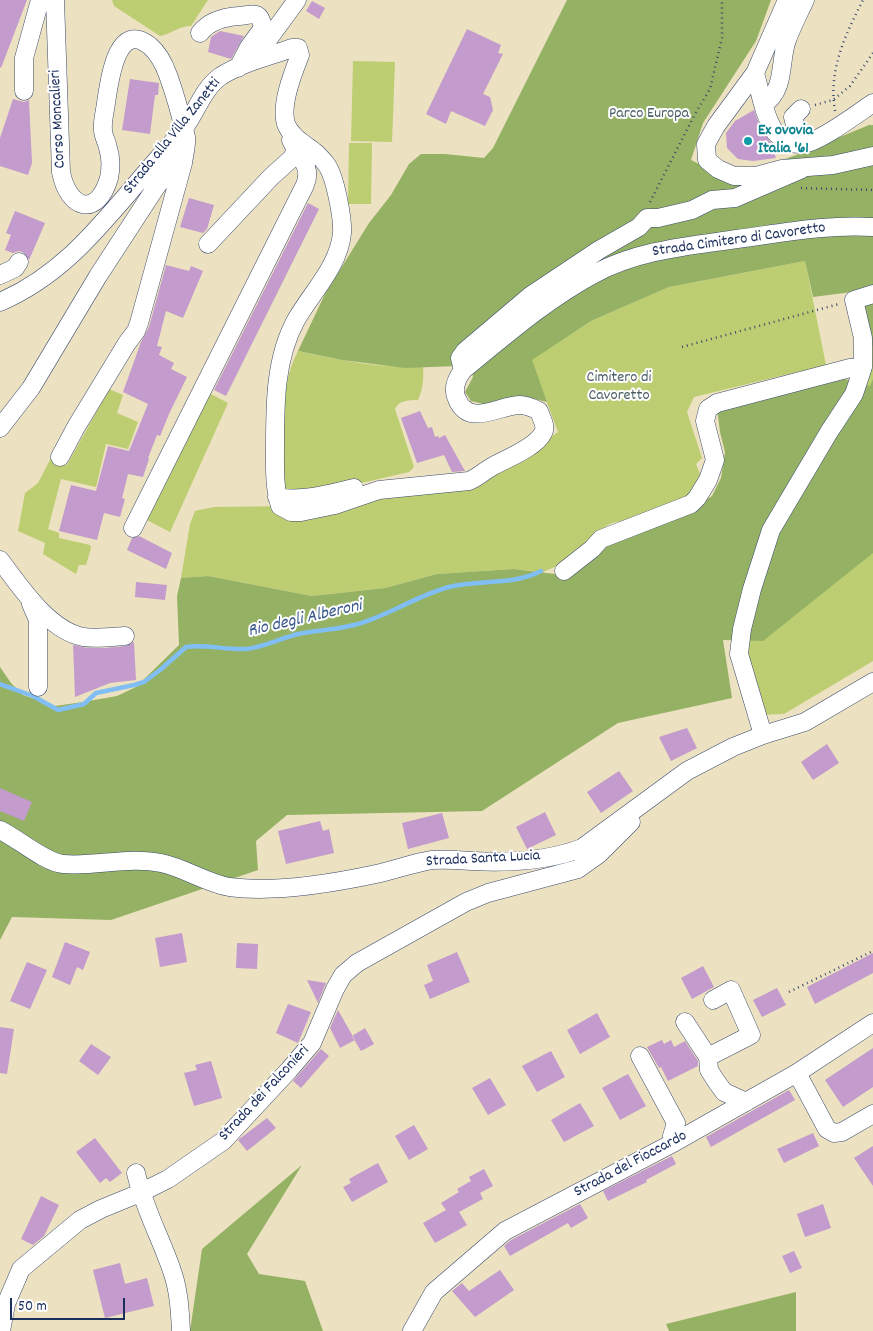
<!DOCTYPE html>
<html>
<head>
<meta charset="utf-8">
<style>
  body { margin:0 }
  #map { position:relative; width:873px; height:1331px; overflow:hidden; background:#ece1c1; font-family:Dekko,sans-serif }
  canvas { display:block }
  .scale { position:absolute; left:10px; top:1298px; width:115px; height:22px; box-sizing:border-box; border:2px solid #1b2f5e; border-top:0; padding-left:6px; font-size:15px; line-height:18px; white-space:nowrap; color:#1b2f5e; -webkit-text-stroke:4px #fff; paint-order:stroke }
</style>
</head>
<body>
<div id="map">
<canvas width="873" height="1331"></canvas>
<div class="scale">50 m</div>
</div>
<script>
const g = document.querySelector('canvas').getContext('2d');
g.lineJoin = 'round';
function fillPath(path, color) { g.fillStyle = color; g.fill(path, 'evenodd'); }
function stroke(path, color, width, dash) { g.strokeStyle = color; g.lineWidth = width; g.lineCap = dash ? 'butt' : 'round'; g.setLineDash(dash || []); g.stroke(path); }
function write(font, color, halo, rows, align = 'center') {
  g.font = font + ' Dekko,sans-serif'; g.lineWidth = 4; g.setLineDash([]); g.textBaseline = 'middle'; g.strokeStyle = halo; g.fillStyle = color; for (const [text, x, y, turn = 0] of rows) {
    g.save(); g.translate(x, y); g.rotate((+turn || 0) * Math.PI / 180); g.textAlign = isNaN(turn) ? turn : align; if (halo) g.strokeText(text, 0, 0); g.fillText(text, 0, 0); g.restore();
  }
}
const green = new Path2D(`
  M112 0H208L191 26C179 26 173 33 160 36L114 6Z
  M353 61 395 62 392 142 351 141Z
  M349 143H372L371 204H348Z
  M805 261 826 365 694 397 687 412 702 458 696 464 700 474 688 500 630 523C605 515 595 541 575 550L578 557 543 572 514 569 437 574 385 588 312 596 208 576 181 578 190 524 195 511 214 507 295 506 502 470 558 432 531 360 591 321 669 287Z
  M873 339V661L784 714 754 715 740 642 869 370Z
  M298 351C339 360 381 369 423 366 424 378 423 389 418 400 409 400 399 400 395 409L414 467 409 472 366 482 287 494 282 487C283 442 277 392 298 351Z
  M109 389 123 395 117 413 138 422 128 449 106 444 96 487 61 479 48 529 59 533V538L90 545 91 548 86 565H79L76 574 43 554 45 543 18 531 25 493 38 483 51 458 67 465Z
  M207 392 228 403 170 532 145 519Z`);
const forest = new Path2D(`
  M567 0H771L756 41 703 123 691 160 729 179 799 154 869 125H873V347L852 292 813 297 805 261 669 287 591 321 532 360 547 402 526 397 483 404 471 401 465 392 473 377 472 370 457 366 405 368 342 360 298 351 325 294 369 223 391 195 409 164 421 154H445L484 158 493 148Z
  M841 378 870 386 873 379V553L763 641 723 640 732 698 618 723 482 811 287 815 256 841 258 870 111 920 12 917 0 940V667L11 683 23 695 55 706 83 702 117 696 136 687 179 645 177 596 181 578 208 576 312 596 385 588 437 574 514 569 555 574 560 576 619 538 698 505 712 496 721 478 725 452 720 432 717 408Z
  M302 1165 247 1254 259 1274 305 1281 323 1331H190L202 1249Z
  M796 1292V1331H669L666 1324Z`);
const stream = new Path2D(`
  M0 684 33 696 58 710 84 704 96 693 134 685 144 682 160 670 186 647C205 644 226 650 246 649 264 647 281 638 298 634 316 630 335 630 354 625 387 617 415 596 449 587 480 579 512 586 541 571`);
const building = new Path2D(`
  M0 0H27L1 68 0 67Z
  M312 1 325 8 319 19 306 11Z
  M467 29 501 45 498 53 503 54 483 94 490 97 493 110 485 126 451 111 446 124 426 114Z
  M220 31 244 36 231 59 208 52 211 37Z
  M130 79 159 83 158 95H155L150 134 122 130Z
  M13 99 24 102 29 100 32 163 28 175 0 166V138Z
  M754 110 760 127 771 143 776 158 753 161 738 159 727 148 726 133 735 121Z
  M189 198 214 205 207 229 203 233 180 227Z
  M308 203 319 209 226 396 214 390Z
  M15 211 45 223 29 260 24 253 19 251 13 253 5 250 11 235 6 233Z
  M166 265 189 271 191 266 203 271 183 318 166 311 157 346 162 347 159 355 174 363 171 369 187 377 169 414 160 436 157 435 148 458 149 459 143 477 128 474 122 498 125 499 120 517 104 513 97 540 59 531 71 485 96 491 108 446 129 451 148 404 123 392 141 342 149 327Z
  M420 411 428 428 432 427 435 437 438 436 439 438 445 435 465 471 452 472 444 455 417 463 401 418Z
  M139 536 172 553 166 569 127 550 132 538Z
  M136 582 167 585 165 600 135 597Z
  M134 642 136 680 110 683 75 697 73 645 87 648H105L126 646Z
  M687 728 697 748 671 761 659 737Z
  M827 744 839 763 813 780 801 762Z
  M619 771 633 791 601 813 587 792Z
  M0 788 32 802 24 821 0 811Z
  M545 812 556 835 527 849 516 827Z
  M442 813 449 838 408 849 402 823Z
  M320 821 323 831 329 829 334 853 286 864 278 831Z
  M182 933 187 962 160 967 155 938Z
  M65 942 90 952 83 970 77 967 70 985 52 977Z
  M237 943 258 944 257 969 236 968Z
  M457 952 470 982 430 999 424 985 433 981 427 965Z
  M873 953V973L815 1004 807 987Z
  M27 962 47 970 30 1009 10 1001Z
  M703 966 714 987 692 999 681 978Z
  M307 980 326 983 318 1003Z
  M777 988 786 1005 762 1017 753 1000Z
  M288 1004 311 1012 298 1043 276 1033Z
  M338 1010 355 1040 340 1048 330 1028Z
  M597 1013 610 1037 580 1054 567 1030Z
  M0 1027 14 1029 7 1074 0 1073Z
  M365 1028 374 1044 361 1051 352 1036Z
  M662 1040 664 1044 671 1040 674 1047 685 1041 698 1061V1066L668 1081 661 1067 659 1068 647 1047Z
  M91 1044 111 1057 98 1075 79 1061Z
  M873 1048V1087L843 1107 825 1080Z
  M321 1049 329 1056 301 1088 293 1081Z
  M551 1051 565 1077 537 1092 522 1066Z
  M211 1061 222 1098 194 1106 184 1073 197 1070 195 1065Z
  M628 1074 646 1106 620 1120 602 1088Z
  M490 1078 506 1105 488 1115 472 1088Z
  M789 1090 795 1100 711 1147 706 1137Z
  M580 1103 594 1126 564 1142 551 1120Z
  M267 1118 276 1128 247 1151 238 1140Z
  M414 1125 428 1149 409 1160 395 1136Z
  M813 1133 819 1146 784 1163 777 1149Z
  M95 1138 122 1173 110 1182 106 1178 100 1183 76 1152Z
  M873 1146V1186L854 1158Z
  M672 1156 676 1164 646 1180 647 1182 608 1201 603 1191Z
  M378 1163 388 1182 352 1202 343 1187 351 1183 349 1179Z
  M484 1169 493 1186 480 1193 483 1199 459 1212 467 1225 435 1243 423 1223 446 1210 441 1203 459 1192 457 1189 471 1181 469 1177Z
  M41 1196 59 1205 44 1236 33 1245 21 1239Z
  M580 1204 588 1218 571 1228 568 1223 510 1256 504 1246 511 1240Z
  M823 1204 831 1228 805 1237 797 1214Z
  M794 1251 802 1268 790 1273 782 1256Z
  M120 1263 125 1284 147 1278 154 1306 105 1318 93 1270Z
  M500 1270 514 1290 475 1317 452 1291 462 1283 469 1291Z`);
const path = new Path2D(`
  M815 105 833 100 850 86 873 53
  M835 111C828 71 845 35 863 0
  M801 188 873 190
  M650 202 695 114 710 89 722 38V0
  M682 347 839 304
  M789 992 873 951`);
const minor = new Path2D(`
  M55 0 61 172C68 209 97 219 109 178 111 168 111 157 108 148 107 142 103 136 103 130 102 121 105 112 106 103 109 84 116 18 150 46 158 53 164 64 168 75 175 94 181 116 186 137 187 144 184 155 183 163L139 323 136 331 127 343 76 427 60 457
  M787 0 755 73 716 126 706 144 707 160 718 169 734 176H756L782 169 833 165 873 156
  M200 33C209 21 224 17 239 16 252 15 260 9 263 28L249 47 238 68
  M259 52 297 0
  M755 73C760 91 763 112 773 129 778 138 792 145 802 144 819 143 858 113 873 103
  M24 91V58L40 0
  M764 104C786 89 779 62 787 40 792 26 799 13 805 0
  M800 144 793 117 801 109
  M208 244 271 177 292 158 296 150 291 140
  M0 275 15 268 19 262
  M0 302C60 276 96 231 137 183 151 166 167 149 182 131 196 114 202 89 221 76 243 62 268 57 292 48H298L300 55C293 73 280 105 286 124 291 137 306 145 316 153 319 156 323 160 326 164 335 175 343 219 342 233 339 266 312 292 296 320 275 358 275 404 275 446 275 466 274 487 280 506L291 512H301L335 505 379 490 469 481C479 477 485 470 495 465 508 458 536 447 543 433 547 426 541 418 539 411 533 408 526 405 520 405 499 405 469 428 457 399 452 389 457 378 463 370 505 336 547 299 594 274 638 250 689 246 737 239 782 233 828 224 873 227
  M463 370 460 358 465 351 530 296 599 250 639 227 647 218H658L692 210 712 200 735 198 802 169
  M0 428 31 388 98 276 156 187 182 153
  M277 497C301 502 330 494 354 488
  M133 528 305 185C311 170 304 162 296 150
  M0 560C20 586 48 630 83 637 96 639 112 637 125 636
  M564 571 592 549 601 539 691 504 697 498 708 480 715 460 705 421 708 409 717 403 850 368 863 367
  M31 604 38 620V687
  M763 735 739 654 742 629 752 589 771 530 829 432 854 394 863 367V338L854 300 873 294
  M0 830C17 838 46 863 63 864 96 867 129 856 161 863 185 868 206 883 229 887 273 893 334 883 376 874 395 870 413 863 432 860 446 859 459 860 473 861 509 863 548 861 582 848L687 771 733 747 763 735 805 722 873 682
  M685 1022 708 1057 709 1070 716 1081 724 1092 746 1102
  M640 1056 676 1123 672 1136 675 1142
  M708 1057 751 1035 731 990 713 1000
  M797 1073 827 1129 834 1133 842 1132 873 1114
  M136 1173C144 1209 162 1240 173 1274 179 1292 180 1312 181 1331
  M1 1331 6 1304 21 1269 80 1220 101 1209 140 1193 168 1179 223 1141 289 1070 312 1043 335 989 343 975 357 963 466 902 488 893 578 869 599 854 631 822
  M412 1331 434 1292 505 1231 675 1142 797 1073 873 1023`);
const markers = [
  [748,141,5,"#0f9aa8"]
];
const parkNames = [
  ["Parco Europa",649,115],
  ["Cimitero di",619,379],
  ["Cavoretto",619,397]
];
const streetNames = [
  ["Corso Moncalieri",59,119,-93],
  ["Strada alla Villa Zanetti",173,137,-51],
  ["Strada Cimitero di Cavoretto",739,241,-8],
  ["Strada Santa Lucia",483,860,-3],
  ["Strada dei Falconieri",265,1094,-47],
  ["Strada del Fioccardo",631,1165,-28]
];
const cultureNames = [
  ["Ex ovovia",758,132],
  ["Italia '61",758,150]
];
const waterNames = [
  ["Rio degli Alberoni",305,620,-13]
];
fillPath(green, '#bcce71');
fillPath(forest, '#95b163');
stroke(stream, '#81bef4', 4.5);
fillPath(building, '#c39bcc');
stroke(minor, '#3a4a6d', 19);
stroke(path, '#3a4a6d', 2.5, [1, 4]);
stroke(minor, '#fff', 18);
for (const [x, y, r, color] of markers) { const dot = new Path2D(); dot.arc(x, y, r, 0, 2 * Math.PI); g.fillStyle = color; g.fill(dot); stroke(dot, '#fff', 2); }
write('16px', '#4b5f64', '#fff', parkNames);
write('16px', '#1b2f5e', '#fff', streetNames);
write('bold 16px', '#0d838f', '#fff', cultureNames, 'left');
write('italic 18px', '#3a5a8b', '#fff', waterNames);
</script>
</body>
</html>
